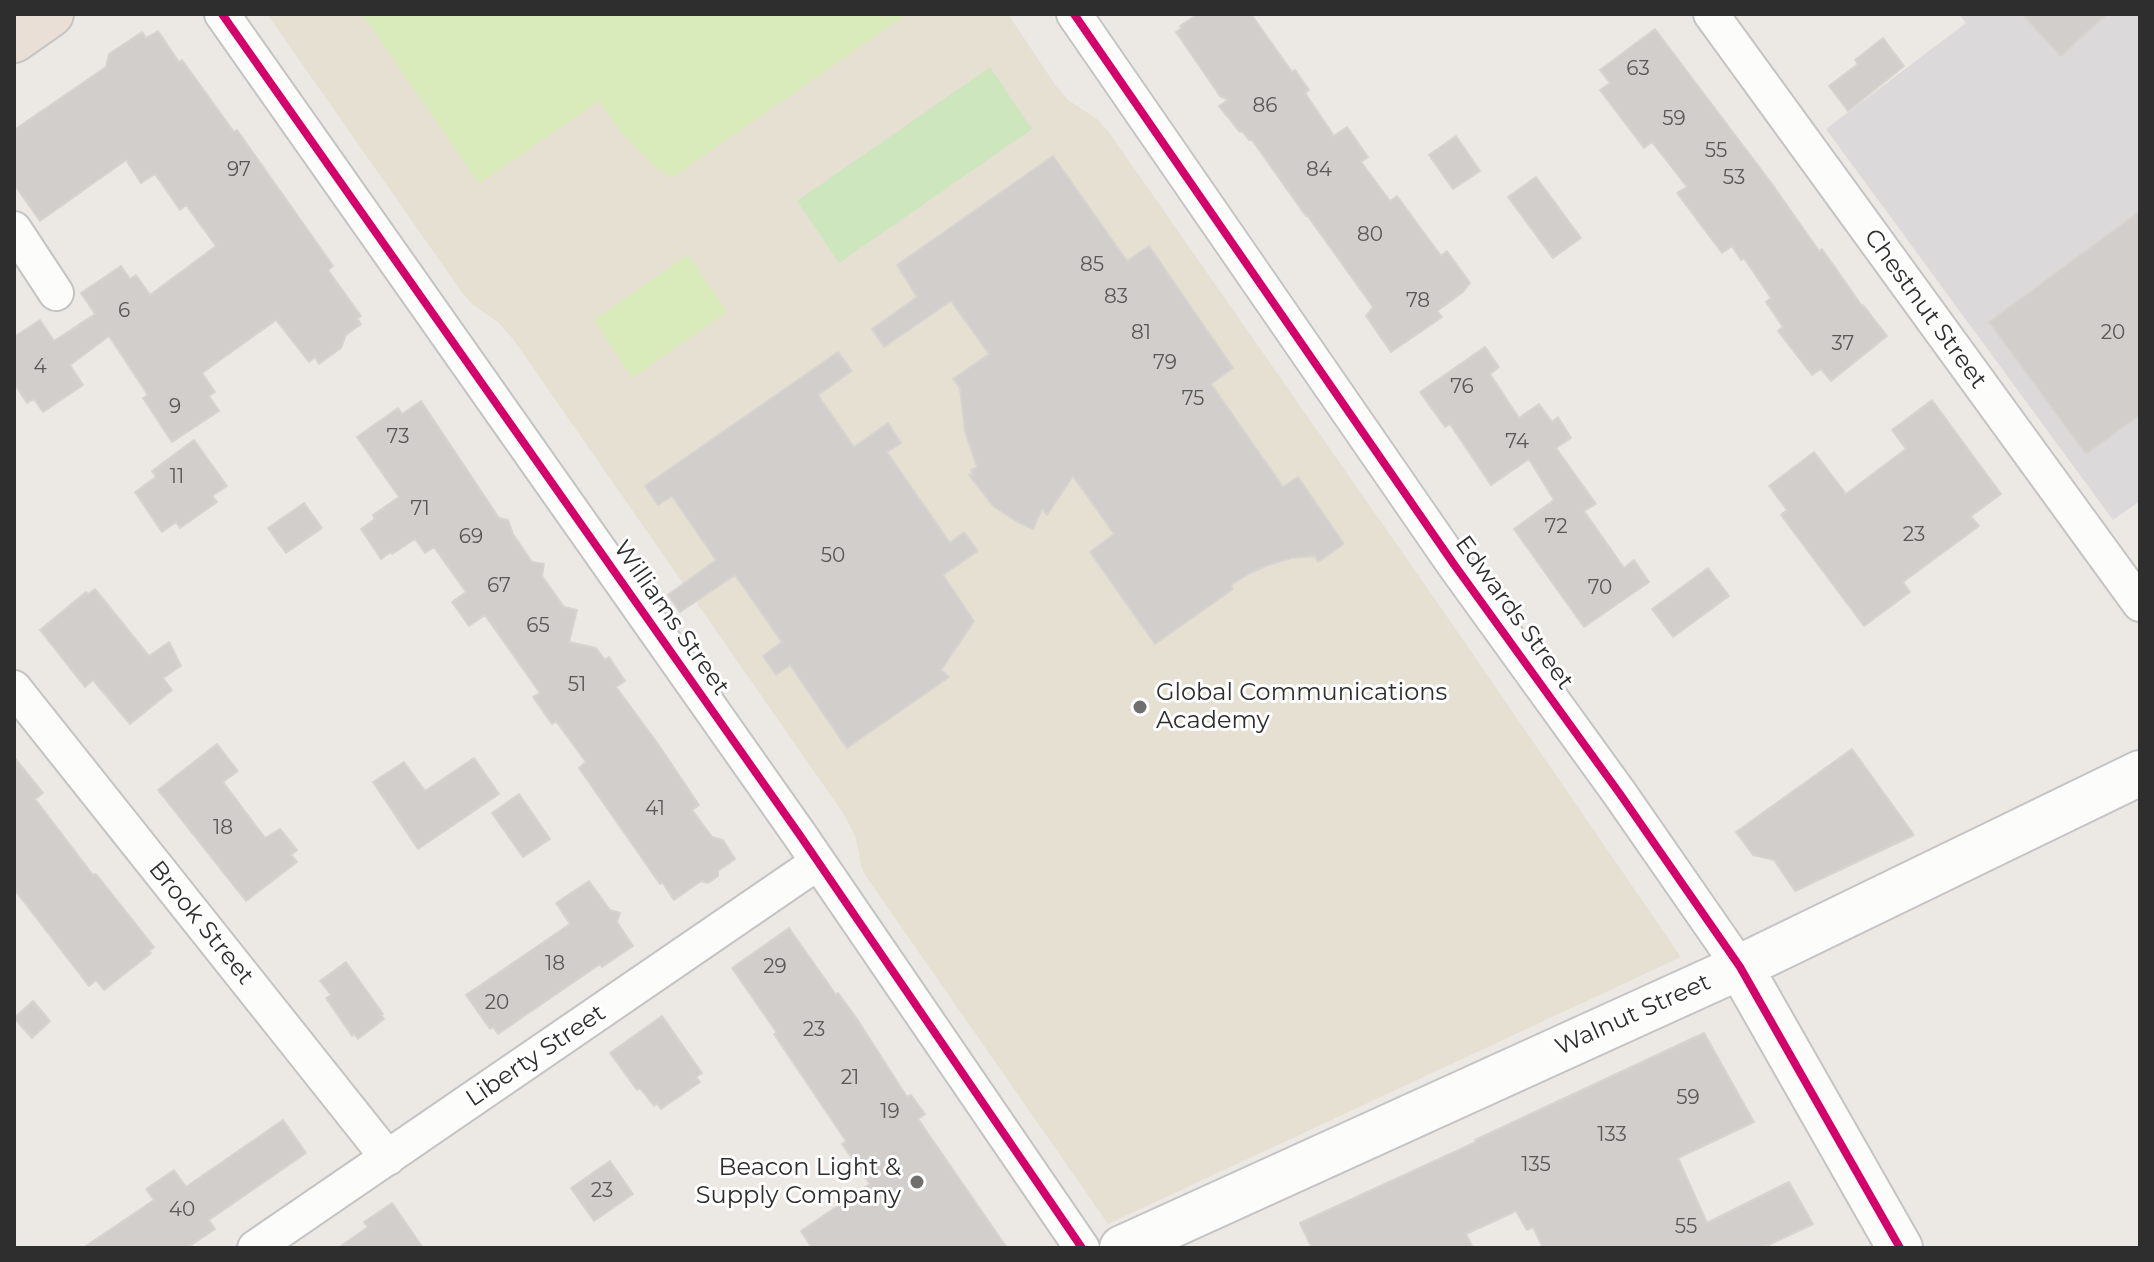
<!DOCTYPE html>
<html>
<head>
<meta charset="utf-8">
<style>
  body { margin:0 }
  #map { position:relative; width:2154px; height:1262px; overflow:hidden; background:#ece8e4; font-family:Montserrat,sans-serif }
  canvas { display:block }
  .frame { position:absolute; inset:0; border:16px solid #2e2e2e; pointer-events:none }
</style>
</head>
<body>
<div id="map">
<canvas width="2154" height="1262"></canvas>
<div class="frame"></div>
</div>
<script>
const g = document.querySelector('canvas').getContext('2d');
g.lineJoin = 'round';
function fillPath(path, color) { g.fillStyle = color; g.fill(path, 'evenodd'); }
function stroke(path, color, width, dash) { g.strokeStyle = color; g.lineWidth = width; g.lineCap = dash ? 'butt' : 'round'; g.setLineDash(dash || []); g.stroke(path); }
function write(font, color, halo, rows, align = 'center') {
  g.font = font + ' Montserrat,sans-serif'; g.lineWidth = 6; g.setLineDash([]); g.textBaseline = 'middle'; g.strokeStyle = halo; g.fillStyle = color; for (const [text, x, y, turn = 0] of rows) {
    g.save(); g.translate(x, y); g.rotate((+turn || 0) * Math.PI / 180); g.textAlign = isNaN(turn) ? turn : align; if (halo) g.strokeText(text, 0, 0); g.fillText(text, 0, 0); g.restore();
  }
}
const industrial = new Path2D(`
  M1959 14H2140V501L2113 520 1826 129 1966 23Z`);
const education = new Path2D(`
  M267 14H1008L1056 86 1068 100 1097 119 1108 131 1435 599 1681 957 1108 1224 865 875 861 865 856 838 845 816 513 339 498 322 473 305 463 294Z`);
const green = new Path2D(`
  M990 67 1032 129 839 263 797 201Z`);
const pitch = new Path2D(`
  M362 14H907L672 178C642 158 618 131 599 101L479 184Z
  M688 254 727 312 632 378 594 320Z`);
const building = new Path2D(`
  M1198 14H1251L1292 72 1295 70 1309 90 1305 93 1334 136 1347 127 1368 157 1361 162 1390 201 1397 196 1441 256 1447 251 1470 283 1463 292 1437 311 1442 317 1391 352 1366 316 1373 307 1307 215 1306 216 1252 140H1249L1242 131 1240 132 1219 106 1228 100 1220 96 1176 32 1182 28 1180 26Z
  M2022 14H2107L2061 56Z
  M1655 29 1772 184 1819 251 1822 249 1862 306 1863 305 1887 336 1831 381 1821 369 1812 375 1778 331 1783 327 1766 302 1771 298 1744 258 1741 260 1732 246 1722 253 1677 193 1687 187 1667 161 1652 142 1644 148 1600 90 1610 83 1600 70Z
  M158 31 179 62 182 60 234 132 237 130 319 246 333 266 328 270 361 316 357 319 361 324 346 335 341 348 319 364 315 357 309 362 276 320 202 373 215 392 209 396 219 411 172 442 143 398 148 395 109 336 70 365 83 385 43 412 34 399 27 403 14 383V337L40 320 54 341 95 314 81 293 121 266 130 279 136 275 150 295 216 246 186 205 180 210 155 174 141 183 126 160 40 221 14 184V130L106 67 109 54 142 32 146 38Z
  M1883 38 1904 66 1848 111 1829 86 1858 64 1855 60Z
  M1456 136 1480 171 1453 189 1429 155Z
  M1053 156 1127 261 1149 246 1233 368 1211 384 1283 487 1298 477 1344 544 1318 562 1315 556 1292 558 1271 564 1250 573 1231 585 1233 589 1155 644 1090 552 1114 534 1073 476 1047 515 1042 509 1033 529 1016 521 993 506 969 475 973 474 971 470 977 467 965 432 960 388 953 379 989 354 951 301 884 347 872 329 917 297 897 265Z
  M1536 177 1581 238 1553 258 1508 197Z
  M2140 211V415L2086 454 1989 322Z
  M1485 347 1499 367 1490 374 1519 418 1539 404 1552 422 1558 417 1571 438 1556 448 1596 504 1584 511 1624 568 1634 560 1649 582 1584 627 1514 529 1554 500 1529 459 1491 485 1450 424 1445 427 1420 392Z
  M838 352 852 371 818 395 854 447 888 423 901 443 887 452 950 543 964 532 978 551 943 575 974 621 941 670 949 677 847 748 790 665 776 675 763 656 782 642 735 575 680 612 668 595 716 560 672 496 658 505 645 486Z
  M1932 400 2001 494 1971 516 1979 526 1903 582 1910 592 1864 626 1781 515 1787 510 1769 486 1814 452 1846 494 1906 449 1892 430Z
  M421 401 499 518 508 520 513 534 532 562 544 564 542 576 564 607 577 610 569 642 596 648 605 660 609 657 625 681 616 687 658 744 699 805 692 810 712 837 723 840 735 859 718 871V876L708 883 701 881 674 900 662 882 660 884 579 768 586 762 556 721 552 724 533 697 540 693 485 615 469 626 452 602 466 592 434 547 425 553 415 539 392 554 391 552 381 559 361 529 375 519 373 515 399 497 357 437 398 408 402 414Z
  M194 440 227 486 212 496 217 502 180 528 176 522 162 532 135 492 156 477 152 471Z
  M304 503 322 528 286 553 268 528Z
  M1708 568 1729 596 1673 637 1652 609Z
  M95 589 149 656 169 642 181 666 163 678 172 690 130 724 93 680 85 687 40 630 86 592 88 594Z
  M217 744 238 771 223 782 265 838 280 829 297 850 291 855 297 862 246 901 158 790Z
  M1852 749 1914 835 1795 891 1774 860 1753 855 1736 832Z
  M14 757 43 793 35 799 93 875 96 874 154 947 149 951 151 953 104 990 96 980 89 986 14 889Z
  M474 758 499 794 418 849 373 782 404 762 425 791Z
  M519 794 550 839 523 857 492 813Z
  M589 881 610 910 620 913 617 922 633 946 602 967 600 964 498 1034 493 1027 490 1029 466 995 570 924 556 903Z
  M789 928 836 995 838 993 857 1019 907 1097 911 1095 925 1114 918 1119 1007 1248H812L801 1231 870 1184 842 1144 846 1141 780 1043 774 1034 777 1033 732 968Z
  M346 962 383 1014 381 1015 384 1019 358 1039 354 1034 352 1036 326 998 331 995 320 981Z
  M33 1001 50 1021 32 1038 14 1018Z
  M662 1016 702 1073 696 1077 700 1082 661 1109 657 1103 654 1106 640 1088 637 1090 610 1053Z
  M1704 1033 1754 1122 1678 1158 1707 1223 1789 1182 1813 1224 1762 1248H1543L1533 1227 1527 1230 1516 1211 1466 1234 1473 1248H1312L1300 1223 1476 1142 1475 1140Z
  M283 1120 306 1153 209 1220 215 1229 187 1248H83L154 1200 146 1189 174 1170 186 1187Z
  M610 1161 633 1194 594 1221 571 1188Z
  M392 1203 423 1248H338L368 1227 364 1222Z`);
const street = new Path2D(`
  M222 14 799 834 1082 1248
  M1074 14 1453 563 1620 794 1740 967
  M1711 14 2140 604
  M14 229 56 293
  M14 688 388 1158
  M255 1248 817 863`);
const secondary = new Path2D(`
  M1740 967 1900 1248
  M1122 1248 1740 967 2140 773`);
const highway = new Path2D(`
  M14 40 51 14`);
const cycleway = new Path2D(`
  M222 14 799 834 1082 1248
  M1074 14 1453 563 1620 794 1740 967 1900 1248`);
const markers = [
  [1140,707,8,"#706f6e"],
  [917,1182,8,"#706f6e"]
];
const numberNames = [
  ["63",1638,69],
  ["86",1265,106],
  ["59",1674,119],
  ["55",1716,151],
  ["97",239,170],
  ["84",1319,170],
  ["53",1734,178],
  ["80",1370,235],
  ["85",1092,265],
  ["83",1116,297],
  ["78",1418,301],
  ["6",124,311],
  ["81",1141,333],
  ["20",2113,333],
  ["37",1843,344],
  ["79",1165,363],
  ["4",40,367],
  ["76",1462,387],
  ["75",1193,399],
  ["9",175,407],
  ["73",398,437],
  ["74",1517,442],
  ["11",177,477],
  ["71",420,509],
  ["72",1556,527],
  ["23",1914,535],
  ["69",471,537],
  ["50",833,556],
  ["67",499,586],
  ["70",1600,588],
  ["65",538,626],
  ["51",577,685],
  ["41",655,809],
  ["18",223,828],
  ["18",555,964],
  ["29",775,967],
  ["20",497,1003],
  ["23",814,1030],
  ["21",850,1078],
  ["59",1688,1098],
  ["19",890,1112],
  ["133",1612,1135],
  ["135",1536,1165],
  ["23",602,1191],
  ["40",182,1210],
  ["55",1686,1227]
];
const streetNames = [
  ["Chestnut Street",1925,309,54],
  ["Edwards Street",1514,613,54],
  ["Williams Street",671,618,55],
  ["Brook Street",201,923,51],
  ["Walnut Street",1633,1015,-24],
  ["Liberty Street",536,1056,-34]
];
const poiNames = [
  ["Global Communications",1156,693],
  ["Academy",1156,721],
  ["Beacon Light &",901,1168,"right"],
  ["Supply Company",901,1196,"right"]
];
fillPath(industrial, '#dcd9db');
fillPath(education, '#e6e0d3');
fillPath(green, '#cee6be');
fillPath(pitch, '#d9eabb');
fillPath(building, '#d1cecb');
stroke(building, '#d7d4d0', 2);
stroke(street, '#c5c4c5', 38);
stroke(secondary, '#c5c4c5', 48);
stroke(highway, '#c6c5c4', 48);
stroke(street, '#fcfcfb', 34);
stroke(secondary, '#fcfcfb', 44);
stroke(highway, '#eadfd6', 44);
stroke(cycleway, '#d6006c', 8);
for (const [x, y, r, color] of markers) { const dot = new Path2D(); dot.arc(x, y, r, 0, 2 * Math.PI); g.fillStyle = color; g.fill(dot); stroke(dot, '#fff', 3); }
write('20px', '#585857', null, numberNames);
write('24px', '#2e2e2e', '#fff', streetNames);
write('24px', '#2e2e2e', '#fff', poiNames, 'left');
</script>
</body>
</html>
